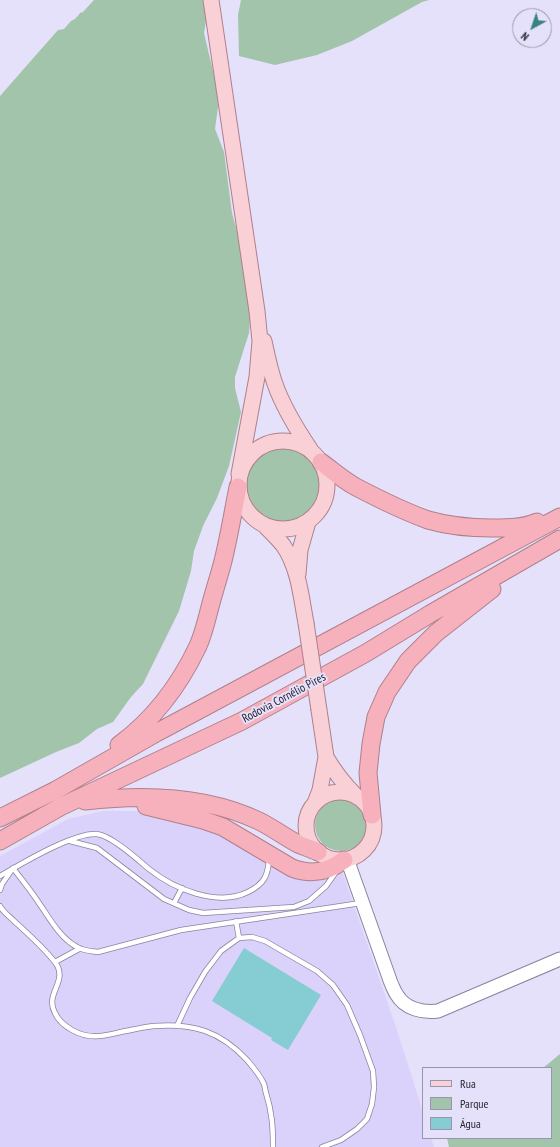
<!DOCTYPE html>
<html>
<head>
<meta charset="utf-8">
<style>
  body { margin:0 }
  #map { position:relative; width:560px; height:1147px; overflow:hidden; background:#e5e1fb; font-family:"PT Sans Narrow",sans-serif }
  canvas { display:block }
  .legend { position:absolute; left:422px; top:1067px; width:130px; height:72px; box-sizing:border-box; background:#e5e1fb; border:1px solid #9996ab; margin:0; padding:5px 7px; list-style:none; font-size:12px; color:#282632 }
  .legend li { display:flex; align-items:center; gap:8px; height:20px }
  .legend b { width:20px; border:1px solid #9996ab }
  .north { position:absolute; left:512px; top:8px; width:40px; height:40px; box-sizing:border-box; background:#e5e1fb; border:1px solid #9996ab; border-radius:50%; rotate:220deg; font-size:11px; font-weight:700; line-height:16px; text-align:center; color:#282632 }
  .north::after { content:''; display:block; margin:auto; width:14px; height:18px; background:#3a8382; clip-path:polygon(50% 0,100% 100%,50% 72%,0 100%) }
</style>
</head>
<body>
<div id="map">
<canvas width="560" height="1147"></canvas>
<ul class="legend">
<li><b style="height:5px;background:#fad0d7"></b>Rua</li>
<li><b style="height:11px;background:#a1c4aa"></b>Parque</li>
<li><b style="height:11px;background:#86cdd3"></b>Água</li>
</ul>
<div class="north">N</div>
</div>
<script>
const g = document.querySelector('canvas').getContext('2d');
g.lineJoin = 'round';
function fillPath(path, color) { g.fillStyle = color; g.fill(path, 'evenodd'); }
function stroke(path, color, width, dash) { g.strokeStyle = color; g.lineWidth = width; g.lineCap = dash ? 'butt' : 'round'; g.setLineDash(dash || []); g.stroke(path); }
function write(font, color, halo, rows, align = 'center') {
  g.font = font + ' "PT Sans Narrow",sans-serif'; g.lineWidth = 4; g.setLineDash([]); g.textBaseline = 'middle'; g.strokeStyle = halo; g.fillStyle = color; for (const [text, x, y, turn = 0] of rows) {
    g.save(); g.translate(x, y); g.rotate((+turn || 0) * Math.PI / 180); g.textAlign = isNaN(turn) ? turn : align; if (halo) g.strokeText(text, 0, 0); g.fillText(text, 0, 0); g.restore();
  }
}
const built = new Path2D(`
  M103 811H138L167 814 215 830 264 859 342 871 396 1027 423 1112V1138H431L434 1147H0V856L68 819Z`);
const green = new Path2D(`
  M94 0H203L207 15 204 33 217 88 218 107 215 129 224 152 232 213 244 257 251 309 249 333 235 377V388L241 412 229 466 217 498 203 526 194 551 191 571 179 611 143 684 131 697 113 722 97 729 79 743 56 752 0 778V96L58 30 64 29 71 21 75 19 81 12 82 13Z
  M241 0H429L422 2 352 41 317 55 275 65 239 56 238 15Z
  M244 485a38 38 0 1 1 76 0a38 38 0 1 1-76 0Z
  M315 825a26 26 0 1 1 52 0a26 26 0 1 1-52 0Z
  M560 1054V1147H449L447 1138H551V1068H543Z`);
const water = new Path2D(`
  M244 948 321 995 288 1050 271 1040 272 1038 212 1001Z`);
const lane = new Path2D(`
  M70 841 97 848 164 899 189 910 203 913 294 907 309 901 326 886 336 872
  M13 868C22 880 31 891 39 903 50 919 60 938 77 947 84 951 91 951 98 952L181 930 361 903
  M0 876C21 864 74 832 97 834 112 836 137 859 149 869 174 889 217 907 248 892 264 884 268 876 269 859
  M0 890 2 884 11 871
  M174 903 182 888
  M0 906C3 912 9 916 14 921 26 932 51 954 58 967 65 984 45 995 55 1013 58 1020 65 1026 72 1030 90 1040 103 1036 121 1032 132 1030 143 1027 154 1026 193 1023 220 1031 247 1060 252 1066 259 1074 263 1082 265 1085 265 1090 266 1093 272 1112 273 1127 273 1147
  M236 921 239 938
  M55 962 79 949
  M177 1026 190 998 205 972 221 951 239 938 252 937 265 941 317 971 333 985 347 1005 360 1035 373 1071 374 1087 372 1104 367 1119 357 1129 341 1140 322 1147`);
const secondary = new Path2D(`
  M347 859 391 983C393 987 394 991 397 995 405 1009 423 1013 438 1011L560 959`);
const primary = new Path2D(`
  M211 0 257 311 260 341 257 377 239 474
  M264 341C267 355 270 370 275 384 283 407 296 428 310 449
  M239 485a44 44 0 1 1 88 0a44 44 0 1 1-88 0Z
  M266 527C272 533 278 539 283 545 299 568 301 597 306 623
  M298 574 300 550 308 522
  M326 757C335 773 344 784 357 797
  M306 826a34 34 0 1 1 68 0a34 34 0 1 1-68 0Z
  M315 803 320 790 326 757 319 710`);
const highway = new Path2D(`
  M321 462C332 470 343 480 356 487 377 498 406 512 428 520 449 526 471 528 492 528 508 528 523 528 537 522
  M119 745C153 720 180 684 198 646 205 630 208 613 213 596 216 585 220 573 223 561 229 537 233 512 238 487
  M85 801C143 794 205 795 259 821 273 828 285 837 298 844 305 847 312 849 318 852
  M146 806 203 820 223 827 292 868C311 875 327 873 344 860
  M372 815 368 773 371 744 376 717 387 692 408 661 436 633 492 589
  M0 818 56 790 156 733 560 517
  M0 841 60 807 242 721 366 653 430 614 560 539`);
const primaryBridge = new Path2D(`
  M306 623 319 710`);
const streetNames = [
  ["Rodovia Cornélio Pires",284,698,-28]
];
fillPath(built, '#dad2fa');
fillPath(green, '#a1c4aa');
fillPath(water, '#86cdd3');
stroke(lane, '#8983a1', 6);
stroke(secondary, '#8983a1', 15);
stroke(primary, '#ae808c', 17);
stroke(highway, '#ae808c', 19);
stroke(lane, '#fff', 4.5);
stroke(secondary, '#fff', 13);
stroke(primary, '#fad0d7', 15);
stroke(highway, '#f6b1bc', 17);
stroke(primaryBridge, '#ae808c', 17, []);
stroke(primaryBridge, '#fad0d7', 15);
write('12px', '#282632', '#e5e1fb', streetNames);
</script>
</body>
</html>
